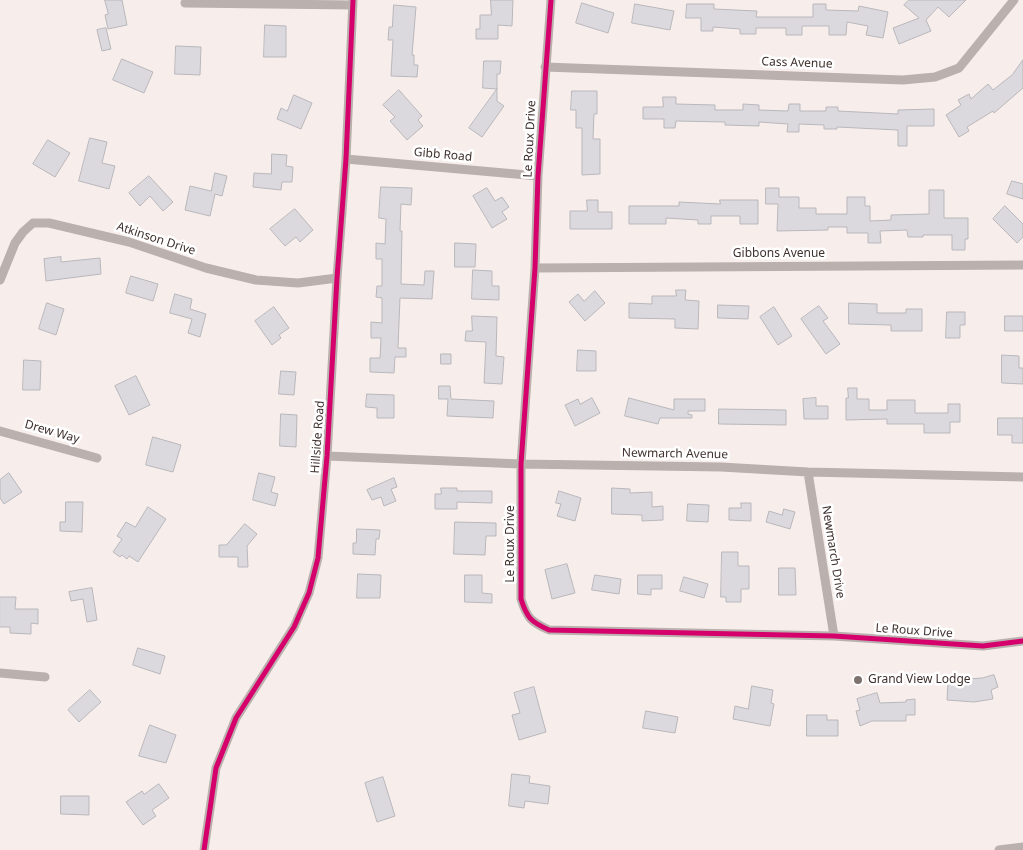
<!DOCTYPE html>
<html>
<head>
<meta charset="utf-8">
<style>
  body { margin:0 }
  canvas { display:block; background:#f7eeec }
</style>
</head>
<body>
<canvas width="1023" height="850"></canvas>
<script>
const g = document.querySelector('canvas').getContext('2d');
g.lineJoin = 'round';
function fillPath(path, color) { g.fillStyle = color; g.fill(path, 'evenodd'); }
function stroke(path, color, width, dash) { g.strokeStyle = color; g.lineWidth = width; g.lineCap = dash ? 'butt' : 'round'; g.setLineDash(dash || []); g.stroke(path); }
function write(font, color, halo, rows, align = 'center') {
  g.font = font + ' "Noto Sans",sans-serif'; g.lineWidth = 5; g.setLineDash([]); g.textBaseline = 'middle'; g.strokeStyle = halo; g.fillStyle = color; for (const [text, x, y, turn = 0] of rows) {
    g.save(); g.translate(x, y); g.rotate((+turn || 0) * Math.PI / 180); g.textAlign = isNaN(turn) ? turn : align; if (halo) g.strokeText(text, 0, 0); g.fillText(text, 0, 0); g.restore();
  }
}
const building = new Path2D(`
  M105 0H122L127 25 108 29 105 15 108 14Z
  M491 0H513L512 26 498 25V39H476V29H480V15H491Z
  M909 0H966L949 17 938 7 926 20 931 31 899 44 893 28 919 18 904 5Z
  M582 3 614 13 608 33 576 23Z
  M635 4 674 11 670 30 632 23Z
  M687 4H714V9L757 11 756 17H813V4H826V10L858 11 859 6 888 12 883 38 866 35 868 26 847 22 846 35H829V26H802V35H786V28H756V34H740V29L713 27V31H701V18H686Z
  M394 5 416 7 412 55H414V65H418L417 77 391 76 393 40H388L389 27H392Z
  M265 25 286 26V57H264Z
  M106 28 111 49 102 51 97 30Z
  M176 46 201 47 200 75 175 74Z
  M122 59 153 72 144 93 113 80Z
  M1023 60V88L994 113 993 111 967 127 969 131 959 137 946 115 961 105 958 100 969 94 971 99 988 84 993 90 1012 75Z
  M484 61H501L500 74H497V89L483 88Z
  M497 89V101L504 106 482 137 469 128Z
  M399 90 422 116 418 120 423 126 407 140 390 121 395 117 383 105Z
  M572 91H597V114H594L593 139H600V174L582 175V128H576V110H571Z
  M294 95 312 103 301 129 277 119 281 108 287 111Z
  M663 97H676V104L715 105V110H743V104L759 105V110L788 111 789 104H800V111H826V107H838V111L898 114V110L934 109V126H907V146H898V130L837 127V129H824V125L799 124V132H787L788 124 759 122V126L725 125V122L676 121 675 128H664V119H643V107H663Z
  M90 138 107 142 102 163 115 166 109 189 79 181Z
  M48 140 70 153 55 177 33 164Z
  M272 154 287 155 286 166 293 167 292 182H282L281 190 253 187 254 173 271 174Z
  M215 173 227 176 222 196 215 194 210 216 185 210 190 186 211 191Z
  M149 176 173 202 163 211 150 196 140 206 129 193Z
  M1012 181 1023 184V199L1007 194Z
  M381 187 412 188 411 205 401 204 400 231H402L401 284 424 285 425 271H434L432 299 400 298 398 348H406V357H395L394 373 370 372V358H380L381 338H371V322L382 323V298L376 297 377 286H382V259H376V243L385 244 386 219 379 218Z
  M487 188 495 201 502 197 509 207 502 212 507 219 492 228 473 196Z
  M766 188H779V197H799V208H816V214H847V197H865V206H870V221L891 220V215L929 214V190H944V218H968V239H965V250H952V235H923V237H908L907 230 880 231 881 243H868V233H847V227H828V230L777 231 778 204H766Z
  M587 200H598V212H612V229H570V211H587Z
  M720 200H758V224H740V216H711V224H698V220L666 218V224H629V206H679V202L720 204Z
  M1005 206 1023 224V237L1017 243 993 219Z
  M295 209 313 230 300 242 296 237 285 246 270 229Z
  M455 243 476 244 475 267H455Z
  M61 257V262L100 258 101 274 46 281 44 259Z
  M473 270 492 271V286H499V300L472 299Z
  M131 276 158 284 153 301 126 293Z
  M676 290H686L685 300 699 301 698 329 675 328V319L629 318V303L652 304V296H676Z
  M595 291 605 303 585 321 569 302 578 294 584 301Z
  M175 294 192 299 190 309 206 314 200 337 188 333 192 319 170 313Z
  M47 303 64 309 56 335 39 329Z
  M849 303 877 304V313H906V309H922V331H891V325L849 324Z
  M718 305 749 306 748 319 718 318Z
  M819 306 828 318 823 321 840 344 826 354 801 319Z
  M274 307 289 328 279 335 281 338 272 345 255 321Z
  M774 307 792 336 778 345 760 317Z
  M947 312H965V325H960V338H946Z
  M472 316 497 317 496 356 504 357 502 384 484 383 486 342 465 341 466 331H472Z
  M1005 316H1023V331H1005Z
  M578 350 596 351V371H577Z
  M441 354H451V364H441Z
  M1002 355 1019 356V368H1023V384L1002 383Z
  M24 360 41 361 40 390H23Z
  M281 371 296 372 294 395 279 394Z
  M136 376 150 405 129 415 115 386Z
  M439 386H450L451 399 494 401 493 418 447 416 448 399H439Z
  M848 388H857V399H869V410H887V400H915V413H948V404H960V422H950V433H924V424H887V419L846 420V398H848Z
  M367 394 394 395V418H377V408L366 407Z
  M592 398 600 413 575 426 565 405 578 399 580 404Z
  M629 398 674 410V399H705V411H688V414L692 415V418H660L658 424 625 416Z
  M816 398V406H828V419H804L803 399Z
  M719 409 786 410V425L719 424Z
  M281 414 297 415 296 447 280 446Z
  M998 418H1023V443H1012V435H998Z
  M153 437 181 445 173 472 146 465Z
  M9 473 22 492 4 504 0 498V480Z
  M259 473 275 477 271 492 278 494 275 506 253 500Z
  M394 478 397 487 391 489 396 501 384 506 381 497 372 500 367 490Z
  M441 488H457V491H492V503L457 502V509H435V494H441Z
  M612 488 630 489V493L652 492V507L663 506V520L642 521V515L612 514Z
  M559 491 581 498 575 521 557 516 561 504 556 503Z
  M66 502H83L82 532 60 531V522H65Z
  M741 503H751V521L729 520V508H741Z
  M688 504 709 505 708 522 687 521Z
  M148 507 166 519 138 562 129 556 127 559 122 555 120 557 113 552 122 539 117 536 126 522 135 527Z
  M784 509 795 512 790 529 766 522 769 511 782 515Z
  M455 522 496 523V536H486L485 555 454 554Z
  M245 524 257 534 247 546 248 567H238V557H219V545H226Z
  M357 529 380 530 379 539H376L375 555 353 554V543H356Z
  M722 552H738V566H749V589H741V602H726V597H721Z
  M567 564 575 593 552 599 545 570Z
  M779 568H795L796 595H779Z
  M358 574 381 575 380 598H357Z
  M465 575H482V593L492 594V603L465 602Z
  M595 575 621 579 619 594 592 590Z
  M638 575H662V589H651V595L638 594Z
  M684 577 708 584 704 598 680 591Z
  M92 588 97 620 87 622 83 599 71 601 69 592Z
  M0 597H16L15 609H38V624L31 623V634L10 633V627H0Z
  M138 648 165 656 160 674 133 665Z
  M994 675 998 687 991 690 993 699 974 702 947 700 948 682 967 683 968 679 982 678Z
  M752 686 773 690 771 703 774 704 770 726 733 719 735 706 748 709Z
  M534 687 546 732 519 740 512 715 520 713 514 693Z
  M90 690 101 702 79 722 68 710Z
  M877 693 880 703 906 702V700L915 699V715H906V721H872L860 726 856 711 860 710 857 699Z
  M646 711 678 717 675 733 643 728Z
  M807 715H827V720H838V736H807Z
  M150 725 176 735 166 763 139 756Z
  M512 774 530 776 529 783 550 786 548 804 525 801 524 808 509 806Z
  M383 777 395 816 377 822 365 783Z
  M159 784 169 798 152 810 156 816 143 825 126 802 142 791 144 794Z
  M61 796H89V815L61 814Z`);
const minor = new Path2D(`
  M551 0 538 176 535 268 521 464V599C527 618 531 622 549 630L834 636 983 646 1023 641
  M185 3 353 5
  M545 67 903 80 935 77 959 68 1014 0
  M346 159 538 176
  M535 268 1023 265
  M0 280 15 243 23 232 33 223H49L129 242 206 268 256 280 298 283 337 278
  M0 431 97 458
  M327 456 521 464 721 467 808 472 1023 477
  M808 472 834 636
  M0 673 45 677
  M204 850 216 768 236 718 294 627 309 593 318 558 327 456 337 278 346 159 353 0
  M999 850 1023 847`);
const cycleway = new Path2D(`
  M551 0 538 176 535 268 521 464V599C527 618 531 622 549 630L834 636 983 646 1023 641
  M204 850 216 768 236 718 294 627 309 593 318 558 327 456 337 278 346 159 353 0`);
const markers = [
  [858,680,5,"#7f7370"]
];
const streetNames = [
  ["Cass Avenue",797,63,2],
  ["Le Roux Drive",530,139,-87],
  ["Gibb Road",443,155,5],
  ["Atkinson Drive",156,239,18],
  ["Gibbons Avenue",779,254],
  ["Drew Way",52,432,16],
  ["Hillside Road",318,437,-86],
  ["Newmarch Avenue",675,454,1],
  ["Le Roux Drive",511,544,-90],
  ["Newmarch Drive",833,552,81],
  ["Le Roux Drive",914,631,4]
];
const poiNames = [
  ["Grand View Lodge",868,680]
];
fillPath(building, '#dbd9de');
stroke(building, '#b9b7bb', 1);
stroke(minor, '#bab1ae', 9);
stroke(cycleway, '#d6006c', 5);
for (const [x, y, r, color] of markers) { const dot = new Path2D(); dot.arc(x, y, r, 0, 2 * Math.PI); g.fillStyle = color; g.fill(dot); stroke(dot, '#fff', 2); }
write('12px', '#3f312d', '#fff', streetNames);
write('12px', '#3f312d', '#fff', poiNames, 'left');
</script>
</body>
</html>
